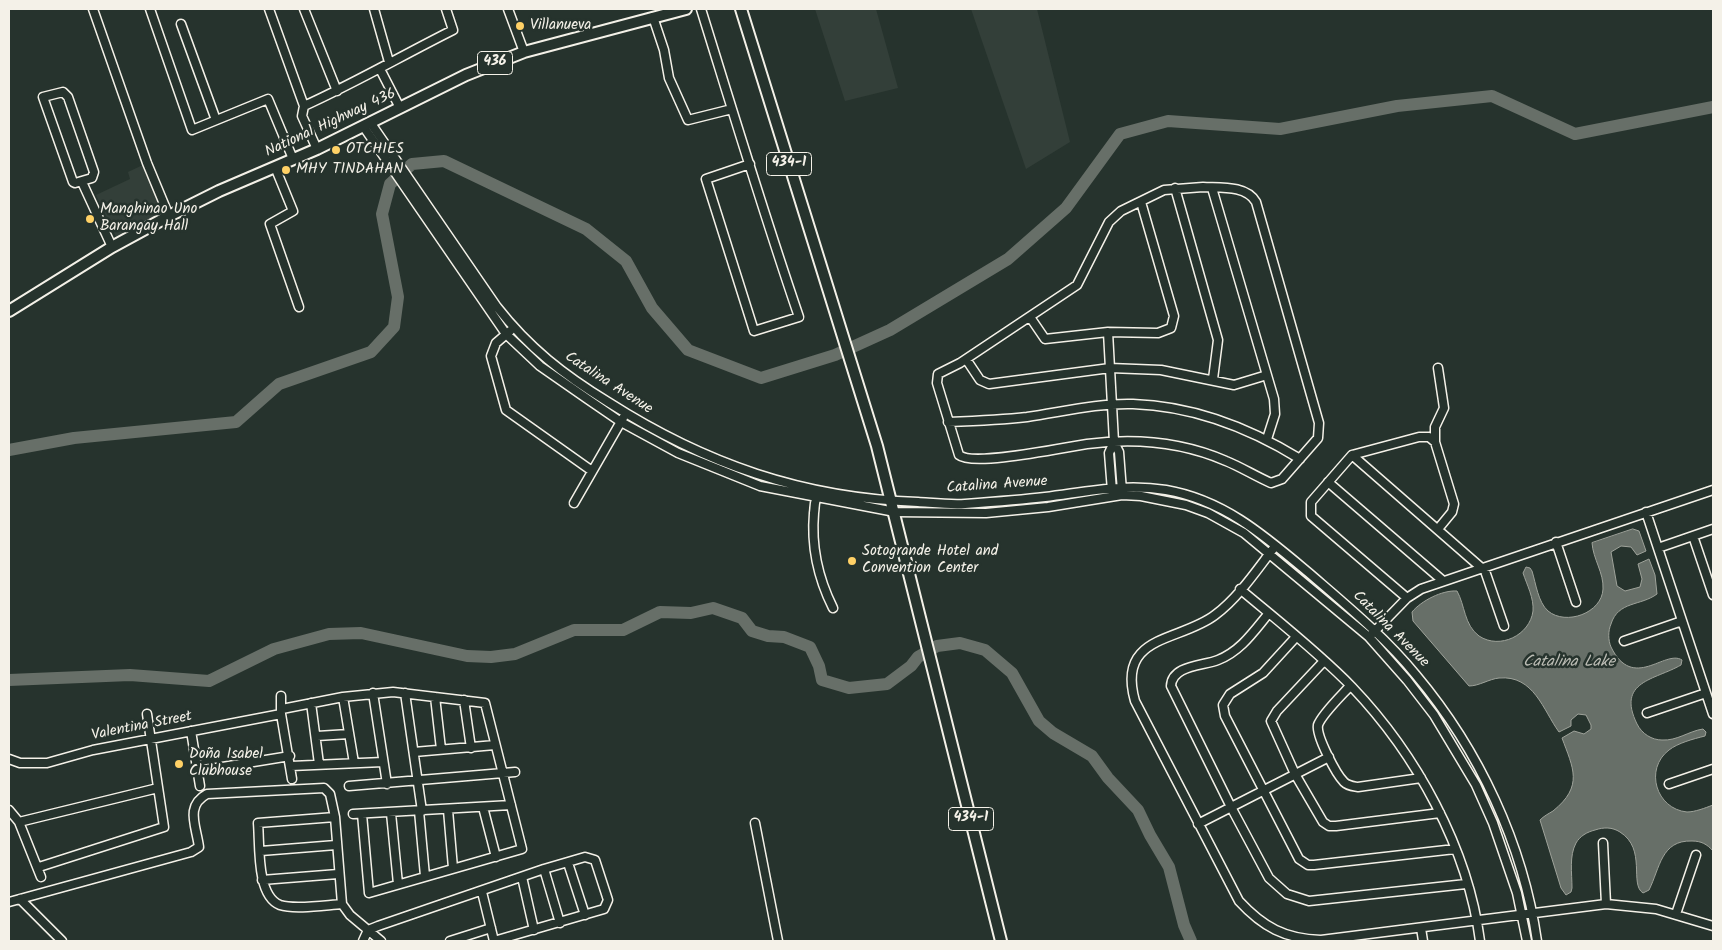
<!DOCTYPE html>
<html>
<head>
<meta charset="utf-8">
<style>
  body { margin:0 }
  #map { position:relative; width:1722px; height:950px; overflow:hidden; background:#26332d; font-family:Kalam,sans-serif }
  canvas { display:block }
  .frame { position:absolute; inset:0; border:10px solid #f4f1e8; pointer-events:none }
</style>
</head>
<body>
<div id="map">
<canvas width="1722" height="950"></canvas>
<div class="frame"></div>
</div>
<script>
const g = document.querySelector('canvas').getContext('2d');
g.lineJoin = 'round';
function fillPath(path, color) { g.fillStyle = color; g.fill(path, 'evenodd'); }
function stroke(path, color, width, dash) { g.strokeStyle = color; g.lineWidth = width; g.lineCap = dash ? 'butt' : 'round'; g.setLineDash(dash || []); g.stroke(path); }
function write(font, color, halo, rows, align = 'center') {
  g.font = font + ' Kalam,sans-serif'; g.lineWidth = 5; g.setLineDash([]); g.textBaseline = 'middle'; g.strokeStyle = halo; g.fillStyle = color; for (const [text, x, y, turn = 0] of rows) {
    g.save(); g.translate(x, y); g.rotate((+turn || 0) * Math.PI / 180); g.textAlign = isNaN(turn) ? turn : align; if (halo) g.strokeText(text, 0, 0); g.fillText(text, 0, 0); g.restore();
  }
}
const built = new Path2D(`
  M815 9H876L898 88 845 101Z
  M971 9H1037L1070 142 1026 169Z
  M145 164 166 211 117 239 96 195 130 179 128 172Z`);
const water = new Path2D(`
  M1633 529 1639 531 1646 551 1637 555 1631 547 1621 546 1611 552 1617 586 1625 591 1640 587 1642 579 1638 564 1649 559 1655 575 1657 594C1641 606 1618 601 1611 624 1608 631 1608 640 1611 647 1633 692 1665 649 1682 660L1681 665C1655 680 1616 681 1637 724 1642 734 1652 740 1662 740 1677 741 1689 731 1703 729L1706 732 1705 736C1693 739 1678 743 1669 750 1644 769 1656 809 1687 812 1695 812 1705 808 1713 805V851C1707 844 1701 841 1692 841 1661 840 1660 868 1649 890L1643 893C1629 884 1647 849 1620 832 1612 827 1604 827 1595 830 1587 832 1580 836 1576 843 1569 856 1572 873 1572 888L1571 892 1566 895 1561 888 1540 820C1544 816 1548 814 1553 811 1584 786 1573 768 1562 738L1574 731 1584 734 1591 729V725L1586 715 1578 714 1571 720V726L1559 732C1543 710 1534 675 1499 678 1489 679 1479 686 1469 686L1413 621 1412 612C1421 601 1442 590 1457 591 1465 605 1464 625 1479 636 1500 650 1530 635 1533 611 1534 598 1527 585 1523 573L1526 567 1530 568 1532 571C1536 584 1538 602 1548 611 1566 626 1602 613 1603 589 1604 573 1593 559 1592 543Z`);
const river = new Path2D(`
  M9 450 74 438 236 422 279 384 371 352 394 327 398 297 382 214 390 184 412 164 444 161 586 229 626 261 652 308 688 350 761 378 835 355 890 330 1008 259 1066 208 1120 134 1168 121 1280 129 1397 106 1492 96 1575 134 1713 107
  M9 680 130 675 209 681 274 649 329 634 361 633 467 656 491 657 515 654 574 630H623L660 612 691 613 713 608 742 618 752 631 768 636 784 637 810 647 819 666 822 680 849 688 887 684 911 666 918 657 937 646 960 643 985 650 1012 673 1039 721 1053 733 1092 756 1108 778 1138 810 1150 835 1169 867 1184 925 1191 941`);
const minor = new Path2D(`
  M93 9 147 163 169 216
  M150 9 192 130 268 99 293 159
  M269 9 304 106 302 116 317 149
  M304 9 337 91
  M374 9 389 62
  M508 9 524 52
  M701 9C733 112 764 215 799 317L754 331 706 179 750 164
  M653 17 664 50 669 78 688 120 732 109
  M181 24 216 120
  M380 69 400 108
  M63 92 68 97 94 172 92 178 75 183 73 182 43 97Z
  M304 106C355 83 403 55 453 30L446 9
  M370 122 497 307C529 348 564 375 608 402 705 464 803 498 918 502 933 503 949 505 965 504 992 502 1019 500 1045 497 1086 492 1124 483 1166 490 1224 500 1265 536 1309 573 1346 605 1385 637 1416 675 1479 750 1523 844 1537 941
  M363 126 506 334 540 366 586 398 621 422 678 453 760 486 895 512 986 513 1048 507 1122 495 1141 496 1186 505 1208 513 1244 533 1369 637 1407 680 1434 715 1476 785 1493 823 1517 893 1527 941
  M275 167 293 211 270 224 299 307
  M82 182 112 247
  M1203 187C1220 188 1246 185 1256 202L1319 423 1318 438 1282 479 1271 483C1255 476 1241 467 1226 461 1182 442 1133 438 1087 444 1065 447 973 467 959 455L937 383 938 374 960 363 1077 285 1109 222 1121 211 1164 190Z
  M1175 188 1218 340 1213 379
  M1212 188 1274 399 1275 414 1267 439
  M1030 317 1045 339 1108 332 1158 333 1171 328 1174 316 1141 202
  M510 331 496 343 491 356 506 410 592 471
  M1108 332 1114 442 1119 452 1122 491
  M966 359 980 380 989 384 1110 368 1161 370 1234 385 1267 375
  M948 422C975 421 1001 420 1027 417 1062 412 1097 403 1133 404 1194 406 1248 427 1300 459
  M1435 442V427L1444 408 1438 368
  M1352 455 1485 571 1504 626
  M1328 482 1442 580
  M1112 491 1109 453 1114 442
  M818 495C814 500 815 507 814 513 811 547 818 578 833 608
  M574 503 623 418
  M1646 512 1713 714
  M1693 536 1713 595
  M1556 542 1576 602
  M1658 548 1713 529
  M1273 549C1256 571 1238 598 1215 615 1180 642 1116 634 1135 701L1239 901C1263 927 1285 939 1321 940L1606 904 1656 909 1713 926
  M1240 589C1278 621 1318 652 1352 687 1416 754 1468 848 1480 941
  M1407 598 1311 516V502L1352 455 1419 437H1429L1435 442 1454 504 1452 512 1438 529
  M1269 613C1254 631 1241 651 1218 660 1203 666 1172 665 1171 686L1231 807 1269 878 1287 894 1309 901 1466 884
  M1372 634 1407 598 1421 589 1713 490
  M1296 637 1263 673 1230 694 1223 705 1225 716 1299 859 1308 865H1314L1455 849
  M1624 641 1682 621
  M1324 661 1277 711 1271 721 1295 774 1323 822 1329 826H1336L1440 813
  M1350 686C1342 695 1322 714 1318 725 1316 736 1336 774 1344 782 1348 786 1352 786 1358 787L1421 778
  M373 693 387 784
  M405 693 422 811
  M281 696V714L292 779
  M343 697 354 763
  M435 697 441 749
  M464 700 471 748
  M311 703 319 764
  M282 709 343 697 393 692 485 703 522 849 369 893 362 814
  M1647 713 1706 693
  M191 731 200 786
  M317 736 349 734
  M414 752 495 745
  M9 759 20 763H47L93 750 281 714
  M291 766 383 762
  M198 771 290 756
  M1669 784 1713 769
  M349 786 515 772
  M483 807 496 857
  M9 810 19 822 41 877
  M448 810 453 868
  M419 811 425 876
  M391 813 398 884
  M353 814 511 805
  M335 817 258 823C260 844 256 896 280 905 295 910 326 905 342 904
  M19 822 158 788
  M755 823 778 941
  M1198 824 1329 757
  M1603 843 1606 904
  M261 851 336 845
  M568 863 585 915
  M39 867 164 827 147 714
  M544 869 560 923
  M522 877 534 930
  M262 880 338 874
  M482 892 494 941
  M20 899 62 941
  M9 902 191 852 199 847C196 825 185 806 207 794L324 788 330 794 335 817 342 904 350 915 381 941
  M1676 914 1696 855
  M1421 928 1423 941
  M363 941 368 930 378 926 544 869 585 857 595 860 608 900 604 909 494 941
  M450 941 491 928`);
const major = new Path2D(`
  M741 9 877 446 1001 941
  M9 311 112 247 169 216 219 191 317 149 466 75 524 52 686 9`);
const markers = [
  [520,26,5,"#ffd166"],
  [336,150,5,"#ffd166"],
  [286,170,5,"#ffd166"],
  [90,219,5,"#ffd166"],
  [852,561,5,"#ffd166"],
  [179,764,5,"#ffd166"]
];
const shields = [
  [495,63,35],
  [789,164,45],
  [971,819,45]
];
const shieldNames = [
  ["436",495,63],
  ["434-1",789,164],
  ["434-1",971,819]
];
const poiNames = [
  ["Villanueva",530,26],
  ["OTCHIES",346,150],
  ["MHY TINDAHAN",296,170],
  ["Manghinao Uno",100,210],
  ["Barangay Hall",100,227],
  ["Sotogrande Hotel and",862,552],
  ["Convention Center",862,569],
  ["Doña Isabel",189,755],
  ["Clubhouse",189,772]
];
const streetNames = [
  ["National Highway 436",331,124,-25],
  ["Catalina Avenue",608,384,33],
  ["Catalina Avenue",997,486,-4],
  ["Catalina Avenue",1390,630,45],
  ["Valentina Street",142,727,-11]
];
const waterNames = [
  ["Catalina Lake",1569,663]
];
fillPath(built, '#333f39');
fillPath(water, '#676f68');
stroke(water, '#9fa39b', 1);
stroke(river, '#676f68', 12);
stroke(minor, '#f4f1e8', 11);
stroke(major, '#f4f1e8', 14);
stroke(minor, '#26332d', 8);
stroke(major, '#26332d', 10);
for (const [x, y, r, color] of markers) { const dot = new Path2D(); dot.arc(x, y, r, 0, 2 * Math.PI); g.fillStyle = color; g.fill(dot); stroke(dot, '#26332d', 2); }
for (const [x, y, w] of shields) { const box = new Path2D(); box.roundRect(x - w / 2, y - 11.5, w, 23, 4); g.fillStyle = '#26332d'; g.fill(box); stroke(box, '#f4f1e8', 1); }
write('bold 14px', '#f4f1e8', null, shieldNames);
write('15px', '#f4f1e8', '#26332d', poiNames, 'left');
write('15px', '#f4f1e8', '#26332d', streetNames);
write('italic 16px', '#bcbdb5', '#26332d', waterNames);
</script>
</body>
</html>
